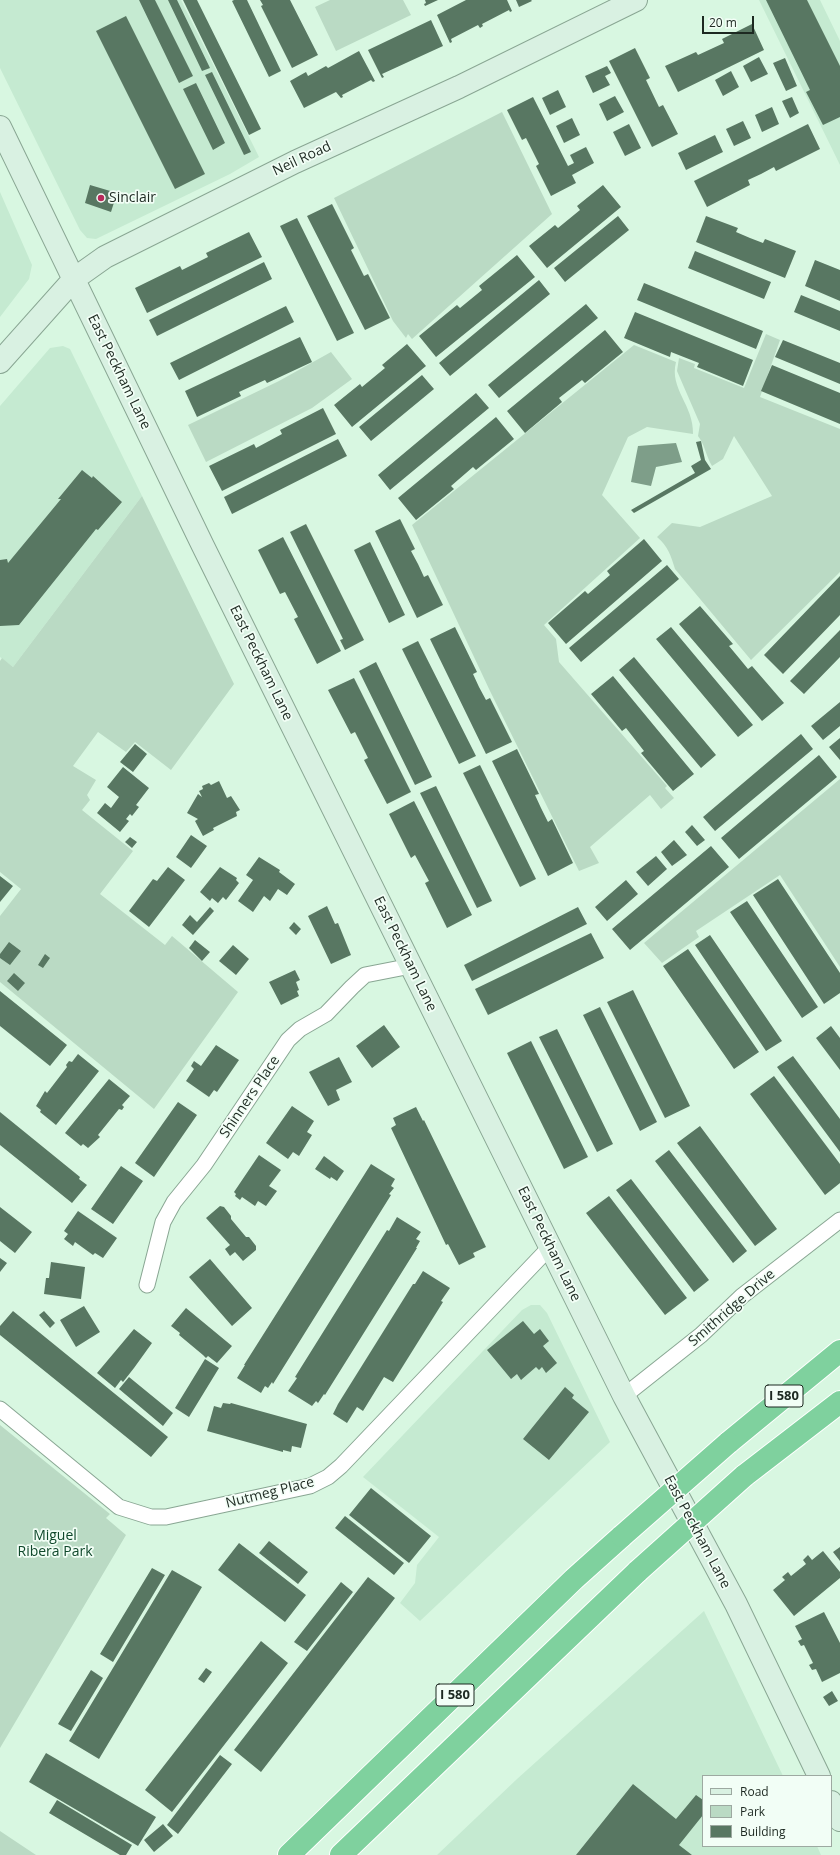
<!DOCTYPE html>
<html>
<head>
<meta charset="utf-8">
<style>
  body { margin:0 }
  #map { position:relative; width:840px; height:1855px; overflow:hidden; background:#d8f7e1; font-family:"Open Sans",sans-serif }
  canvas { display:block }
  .legend { position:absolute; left:702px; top:1775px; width:130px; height:72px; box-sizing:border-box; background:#f2fef6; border:1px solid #9da9a1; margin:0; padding:5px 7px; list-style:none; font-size:12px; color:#1d2921 }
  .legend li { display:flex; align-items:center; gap:8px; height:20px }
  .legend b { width:20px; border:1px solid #9da9a1 }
  .scale { position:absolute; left:702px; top:16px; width:52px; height:18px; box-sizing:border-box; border:2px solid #1d2921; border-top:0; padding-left:5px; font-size:12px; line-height:14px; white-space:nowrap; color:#1d2921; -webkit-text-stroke:3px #f2fef6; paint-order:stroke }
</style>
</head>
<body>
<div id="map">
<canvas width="840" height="1855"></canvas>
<ul class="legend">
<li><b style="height:5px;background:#d9f1e2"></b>Road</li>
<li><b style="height:11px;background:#badac4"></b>Park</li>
<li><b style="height:11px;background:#587762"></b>Building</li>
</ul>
<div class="scale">20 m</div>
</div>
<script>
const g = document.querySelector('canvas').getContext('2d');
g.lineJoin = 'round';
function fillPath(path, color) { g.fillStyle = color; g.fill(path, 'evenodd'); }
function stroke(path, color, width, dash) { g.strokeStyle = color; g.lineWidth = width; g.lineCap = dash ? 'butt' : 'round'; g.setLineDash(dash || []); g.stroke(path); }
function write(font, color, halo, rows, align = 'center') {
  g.font = font + ' "Open Sans",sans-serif'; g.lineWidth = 3.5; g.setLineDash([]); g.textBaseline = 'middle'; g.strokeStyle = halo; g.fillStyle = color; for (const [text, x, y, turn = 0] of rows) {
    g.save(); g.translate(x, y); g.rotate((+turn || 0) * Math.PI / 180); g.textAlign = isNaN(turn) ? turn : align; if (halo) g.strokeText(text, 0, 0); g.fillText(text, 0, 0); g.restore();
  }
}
const built = new Path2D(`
  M0 0H181L259 157 230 174 96 239 87 238 80 230 0 68Z
  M759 0H820L840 41V165Z
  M0 192 32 265 29 279 0 317Z
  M63 346 70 349 142 496 13 667 0 657V406L50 348Z
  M531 1305H540L547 1313 610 1442 420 1621 400 1603 415 1583 417 1565 439 1537 363 1477 522 1310Z
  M704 1611 783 1776H703V1846H817L821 1855H437L517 1779Z`);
const green = new Path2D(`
  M330 0H403L411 15 336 51 315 7Z
  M502 112 552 214 412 339 408 334 406 338 393 321 334 198Z
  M766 334 780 340 760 397 840 429V572L751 660 675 569C671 556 668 546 657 537L672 523 700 527 772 496 734 436 723 459 712 466C706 456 705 445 698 436L700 424 677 371 679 358 695 364 694 368 744 388Z
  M634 345 676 362C669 389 694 405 693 434L647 427 628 437 602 495 640 538 544 625 556 639 559 662 667 786 665 788 674 798 661 809 650 795 590 847 599 863 579 871 490 691 412 525Z
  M331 352 352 379 312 408 206 462 188 425 279 381Z
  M142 496 234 684 171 770 135 742 126 752 98 732 73 766 96 780 87 795 90 800 82 810 133 851 100 894 165 945 172 936 238 992 154 1109 0 982V916L21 889 0 872V661L2 658 13 667Z
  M840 779V967L780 875 696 931 699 937 662 963 644 943Z
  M0 1425 110 1514 106 1518 126 1535 0 1748Z
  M0 1831 36 1855H0Z`);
const water = new Path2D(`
  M676 443 682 462 656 467 651 486 631 482 638 446Z`);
const building = new Path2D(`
  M139 0H155L193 76 179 83Z
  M168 0H177L210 68 202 71Z
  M183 0H197L261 129 249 135Z
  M234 0H247L281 71 269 77 232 1Z
  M260 0H290L318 55 292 68 261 6 263 5Z
  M425 0H438L425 6 424 4 426 3Z
  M466 0H507L512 11 510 12 509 10 482 24 483 26 480 28 478 25 451 39 452 42 450 43 437 15Z
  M516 0H531L532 1 519 7Z
  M766 0H807L840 66V117L823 125 806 92 810 90Z
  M126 16 205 174 175 189 96 31Z
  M431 20 443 46 382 74 384 77 382 78 368 50Z
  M752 24 764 50 678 92 665 66 696 52 698 55 724 43 722 39Z
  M635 48 650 78 646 80 659 107 663 105 678 134 652 147 609 61Z
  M359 51 375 81 373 82 371 80 342 95 343 97 341 98 336 92 304 108 290 81 306 72 308 76 326 66 328 68Z
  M759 57 768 74 751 82 743 66Z
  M785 58 797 86 786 91 773 63Z
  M607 66 611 73 605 76 610 85 593 93 585 76Z
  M731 71 739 87 723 96 715 80Z
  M212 72 251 152 244 155 205 75Z
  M196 83 225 143 213 150 183 89Z
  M558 90 566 107 550 115 542 98Z
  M615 96 624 112 607 121 599 104Z
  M533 97 568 166 574 163 570 155 586 147 594 163 572 175 576 183 551 196 536 166 539 164 526 138 522 140 507 110Z
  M792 97 799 113 790 118 782 101Z
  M772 107 779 124 762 132 755 115Z
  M572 118 580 135 564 143 556 126Z
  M743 121 751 138 734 146 726 129Z
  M629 124 641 148 625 156 613 132Z
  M808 124 820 149 776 171 774 167 761 174 748 180 750 185 707 207 694 181Z
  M715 135 723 152 686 170 678 153Z
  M90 185 117 193 111 212 85 203Z
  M603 185 621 207 547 268 529 246 555 225 558 228 580 210 577 206Z
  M332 204 354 248 351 250 364 276 368 274 390 318 365 330 307 216Z
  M618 216 629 230 565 282 554 268Z
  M706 216 738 228 736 232 750 238 763 243 765 239 796 251 785 278 696 242Z
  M297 218 354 333 337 341 280 226Z
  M249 232 262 257 147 313 135 288 180 266 182 270 208 257 206 253Z
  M695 251 771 282 764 299 688 268Z
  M517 255 535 277 436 357 419 336 457 305 460 308 482 290 479 286Z
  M815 260 840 270V301L805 286Z
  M264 262 272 279 157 336 149 320Z
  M539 280 550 294 450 376 439 363Z
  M644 283 763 331 756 349 637 300Z
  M801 295 840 311V331L794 312Z
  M586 304 598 318 499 398 488 385Z
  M286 306 294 322 179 380 170 363Z
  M635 312 753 360 743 386 697 367 699 363 671 352 670 357 624 338Z
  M605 330 623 352 585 383 582 380 559 398 562 402 525 433 507 411Z
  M300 337 312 362 267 383 265 380 239 392 241 396 197 417 185 391Z
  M783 340 840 363V384L775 357Z
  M407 344 426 366 352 427 334 405 360 384 362 387 385 368 382 365Z
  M772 365 840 393V424L761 391Z
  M422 375 434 389 371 441 359 427Z
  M476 393 489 408 390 490 378 475Z
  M323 408 336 434 222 491 209 466 254 444 256 448 282 434 280 430Z
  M496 417 514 439 476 470 473 467 451 486 454 489 416 520 398 498Z
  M338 439 347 456 232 514 224 497Z
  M701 441 705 460 711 469 634 513 631 510 695 473 691 466 701 460 696 442Z
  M82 470 92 478 93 476 122 502 98 530 96 529 19 625 0 626V560L7 559 8 563 61 499H58Z
  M400 519 415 549 411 551 418 564 424 577 428 575 443 605 417 618 375 531Z
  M306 524 364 640 345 650 340 640 343 639 290 532Z
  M283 537 341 651 317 664 294 619 298 617 285 592 280 594 258 550Z
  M644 539 662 561 566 644 548 623 585 591 588 594 610 575 607 571Z
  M370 542 405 615 389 623 354 550Z
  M667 565 679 579 581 662 569 648Z
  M840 576V615L783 674 764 655Z
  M700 606 733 644 729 646 739 658 748 669 752 666 784 703 762 721 679 624Z
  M455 627 477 672 473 674 479 687 486 700 490 698 512 742 486 754 430 639Z
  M671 627 753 725 738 737 656 639Z
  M840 630V657L804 694 790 681Z
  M418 641 476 756 459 764 402 649Z
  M634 657 716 755 701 768 619 670Z
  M376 662 432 777 415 785 359 671Z
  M613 676 694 774 673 791 641 753 644 751 626 728 622 731 591 694Z
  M354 678 411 792 387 804 364 760 368 758 355 732 351 734 328 690Z
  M840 702V726L823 740 811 726Z
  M801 734 813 749 715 831 703 817Z
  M840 738V760L829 747Z
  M135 744 147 754 133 772 120 762Z
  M517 749 539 794 535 795 541 808 548 822 552 819 573 863 548 876 492 761Z
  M819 755 837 777 739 859 721 838Z
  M480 765 536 879 520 887 463 773Z
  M123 767 149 788 136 805 139 807 132 816 130 814 126 819 129 821 120 832 97 813 105 803 111 808 119 797 107 787Z
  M219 781 227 798 231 796 240 810 236 812 237 816 213 828 214 830 203 836 195 821 198 819 187 813 198 794 202 797 199 791 203 789 202 786 209 783 211 785Z
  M436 786 492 901 477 908 420 793Z
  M414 801 472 915 447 928 425 883 429 881 415 855 411 858 389 814Z
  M692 825 705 840 697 846 685 832Z
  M191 835 207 846 191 868 176 857Z
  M130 837 137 842 132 848 125 842Z
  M674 840 687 855 672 866 661 852Z
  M711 846 729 867 630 950 612 929Z
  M656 856 667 869 648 886 636 872Z
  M259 857 280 870 279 872 295 884 287 895 278 889 270 901 264 896 253 912 238 901 253 880 246 875Z
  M168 867 185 880 149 927 129 911 153 879 157 881Z
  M220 867 237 878 236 880 239 883 226 900 223 897 218 903 212 898 210 901 200 892Z
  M0 876 13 886 0 902Z
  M778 879 840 973V993L824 1004 753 895Z
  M626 880 638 894 607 921 595 907Z
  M747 901 818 1007 802 1018 730 912Z
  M327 906 335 924 338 923 351 955 331 964 308 916Z
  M210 907 214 911 193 935 182 925 190 915 197 922Z
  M578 907 587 924 472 981 464 965Z
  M294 922 301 929 296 935 289 928Z
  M591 933 604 958 488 1015 475 989Z
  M710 935 782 1041 766 1051 695 945Z
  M195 940 210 952 202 961 189 948Z
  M9 942 21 951 10 965 0 958V954Z
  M233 945 249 959 236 975 219 961Z
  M688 949 759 1052 734 1069 663 966Z
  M45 954 50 958 43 968 38 965Z
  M295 970 300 980 296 982 299 990 297 991 299 996 281 1005 269 982Z
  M14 973 25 983 18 991 7 981Z
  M633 990 690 1106 665 1118 607 1002Z
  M0 991 67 1045 50 1066 0 1026Z
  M600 1007 657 1122 640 1131 583 1015Z
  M384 1025 400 1047 372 1068 356 1046Z
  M831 1026 840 1038V1070L816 1038Z
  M557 1029 613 1144 597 1152 539 1037Z
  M531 1041 588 1157 564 1169 507 1053Z
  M216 1045 239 1060 217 1092 214 1090 209 1097 186 1081 194 1069 191 1066 194 1061 201 1066Z
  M78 1054 99 1071 56 1125 40 1112 41 1110 36 1106 45 1091 47 1093 67 1067 66 1065 69 1061 72 1062Z
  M793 1056 840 1119V1152L777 1067Z
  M339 1057 352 1082 336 1090 340 1100 328 1106 309 1072Z
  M774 1076 840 1164V1183L825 1195 750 1094Z
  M109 1079 130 1096 122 1105 124 1107 122 1110 119 1109 98 1135 100 1137 88 1148 83 1144 81 1146 65 1133Z
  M178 1102 197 1115 154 1177 135 1163Z
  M292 1106 314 1121 307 1132 312 1135 299 1156 293 1152 288 1159 266 1143Z
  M416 1107 423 1121 424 1120 486 1247 473 1253 475 1257 459 1265 448 1244 446 1245 391 1128 396 1125 393 1118Z
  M0 1112 80 1177 79 1179 87 1185 72 1203 0 1145Z
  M700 1126 777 1229 755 1246 677 1143Z
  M669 1150 747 1251 733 1263 655 1161Z
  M259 1155 281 1170 269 1186 277 1191 266 1206 258 1201 255 1206 242 1197 240 1200 235 1196 236 1194 234 1192Z
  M324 1156 344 1171 337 1181 331 1177 330 1179 315 1169Z
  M371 1164 395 1179 391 1186 394 1188 389 1194 391 1195 273 1384 272 1382 268 1388 265 1386 261 1393 237 1378 245 1365H244Z
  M121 1166 143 1181 113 1224 91 1209Z
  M631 1179 709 1280 694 1292 616 1190Z
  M609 1196 687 1298 665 1315 586 1213Z
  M220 1206 224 1207 231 1216V1219L246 1237H249L256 1246V1250L243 1261 235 1252 230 1256 225 1249 230 1245 206 1218Z
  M0 1207 32 1232 15 1253 0 1241Z
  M78 1211 117 1238 103 1258 95 1253 93 1255 75 1242 73 1246 64 1239 68 1234 64 1231Z
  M397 1217 421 1232 416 1239 420 1241 416 1248H417L325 1395 324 1394 318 1403 316 1401 312 1406 288 1391 297 1378 295 1377 387 1230 389 1231Z
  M0 1258 7 1263 0 1272Z
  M210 1259 252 1308 232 1326 189 1277Z
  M51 1262 85 1267 81 1299 44 1294 46 1278H49Z
  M423 1271 450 1288 441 1301 443 1302 393 1382 384 1377 363 1411 357 1407 347 1423 333 1414 338 1404 413 1284H415Z
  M84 1306 100 1332 76 1347 60 1320Z
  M186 1308 232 1346 217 1363 208 1356 206 1358 203 1355 179 1335 180 1333 171 1326Z
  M13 1311 168 1437 151 1457 0 1335V1326Z
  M44 1311 55 1323 50 1328 39 1315Z
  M523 1321 534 1334 540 1329 549 1341 543 1346 557 1363 546 1373 542 1367 539 1370 536 1367 521 1380 517 1374 511 1379 487 1350Z
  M134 1329 152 1343 134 1368 123 1382 121 1380 115 1388 97 1373Z
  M205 1359 219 1368 189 1417 175 1408Z
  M129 1377 173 1413 163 1426 119 1389Z
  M565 1387 574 1395 572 1398 589 1412 549 1460 523 1439Z
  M223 1403 230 1404 231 1403 307 1424 301 1448 292 1446 291 1452 283 1450V1452L207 1431 214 1406 221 1408Z
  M371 1488 431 1536 409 1563 349 1515Z
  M345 1516 404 1563 394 1575 335 1528Z
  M269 1541 308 1572 298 1584 259 1553Z
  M239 1543 306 1595 285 1622 218 1570Z
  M840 1547V1561L833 1552Z
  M823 1551 840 1572V1578L794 1616 773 1590 785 1580 782 1577 788 1572 791 1576 806 1564 803 1560 808 1555 812 1560Z
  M152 1568 165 1575 113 1662 100 1654Z
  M172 1570 202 1587 99 1759 69 1741Z
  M368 1577 395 1598 261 1772 234 1750Z
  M341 1582 353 1592 307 1651 294 1642Z
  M824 1612 840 1643V1673L822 1682 816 1669 812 1670 809 1665 813 1663 804 1645 801 1646 798 1641 802 1639 795 1626Z
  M261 1641 288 1663 172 1812 145 1790Z
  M206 1668 212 1672 204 1683 198 1679Z
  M91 1670 103 1678 71 1731 58 1724Z
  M832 1691 838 1701 829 1706 823 1697Z
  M46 1753 156 1817 138 1846 29 1782Z
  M220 1755 232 1764 178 1834 167 1825Z
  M633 1784 676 1819 696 1795 703 1800V1815L679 1845 692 1855H576Z
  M57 1800 132 1845 126 1855H120L49 1813Z
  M163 1824 173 1836 154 1852 144 1840Z`);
const street = new Path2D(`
  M147 1285 163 1222 174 1202 204 1165 288 1040 300 1029 326 1014 352 987 365 975 411 966
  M624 1396 701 1335 742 1296 840 1220
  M0 1409 119 1507 151 1517H166L310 1486 328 1477 341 1466 550 1247`);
const secondary = new Path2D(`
  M0 127 203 546 624 1396 736 1604 819 1776
  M0 362 74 279 105 257 295 162 459 87 636 0
  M831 1802 840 1820`);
const highway = new Path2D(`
  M728 1443 840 1351
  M744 1476 840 1402
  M289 1855 574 1579 622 1536
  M341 1855 638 1571`);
const highwayBridge = new Path2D(`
  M622 1536 728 1443
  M638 1571 744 1476`);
const markers = [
  [101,198,4,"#b82a5b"]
];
const shields = [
  [784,1396,38],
  [455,1695,38]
];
const shieldNames = [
  ["I 580",784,1396],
  ["I 580",455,1695]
];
const streetNames = [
  ["Neil Road",302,159,-25],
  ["East Peckham Lane",119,372,64],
  ["East Peckham Lane",261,663,64],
  ["East Peckham Lane",405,954,64],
  ["Shinners Place",250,1097,-56],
  ["East Peckham Lane",549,1244,64],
  ["Smithridge Drive",732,1308,-41],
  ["Nutmeg Place",270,1493,-14],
  ["East Peckham Lane",697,1532,62]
];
const poiNames = [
  ["Sinclair",109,198]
];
const parkNames = [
  ["Miguel",55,1536],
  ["Ribera Park",55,1552]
];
fillPath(built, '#c5ead1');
fillPath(green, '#badac4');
fillPath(water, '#7e9e89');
fillPath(building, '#587762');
stroke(street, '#89a693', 17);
stroke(secondary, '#89a693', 24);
stroke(highway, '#fff', 24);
stroke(street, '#fff', 15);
stroke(secondary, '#d9f1e2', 22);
stroke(highway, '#7fd19e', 22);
stroke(highwayBridge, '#fff', 24, []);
stroke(highwayBridge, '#7fd19e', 22);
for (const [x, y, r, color] of markers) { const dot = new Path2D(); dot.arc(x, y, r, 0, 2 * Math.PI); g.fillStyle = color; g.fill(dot); stroke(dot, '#f2fef6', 1.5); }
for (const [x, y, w] of shields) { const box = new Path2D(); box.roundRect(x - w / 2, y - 11, w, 22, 3); g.fillStyle = '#f2fef6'; g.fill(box); stroke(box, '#1d2921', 1); }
write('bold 13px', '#1d2921', null, shieldNames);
write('14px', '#1d2921', '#f2fef6', streetNames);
write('14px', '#1d2921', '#f2fef6', poiNames, 'left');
write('14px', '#0f482b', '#f2fef6', parkNames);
</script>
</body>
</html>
